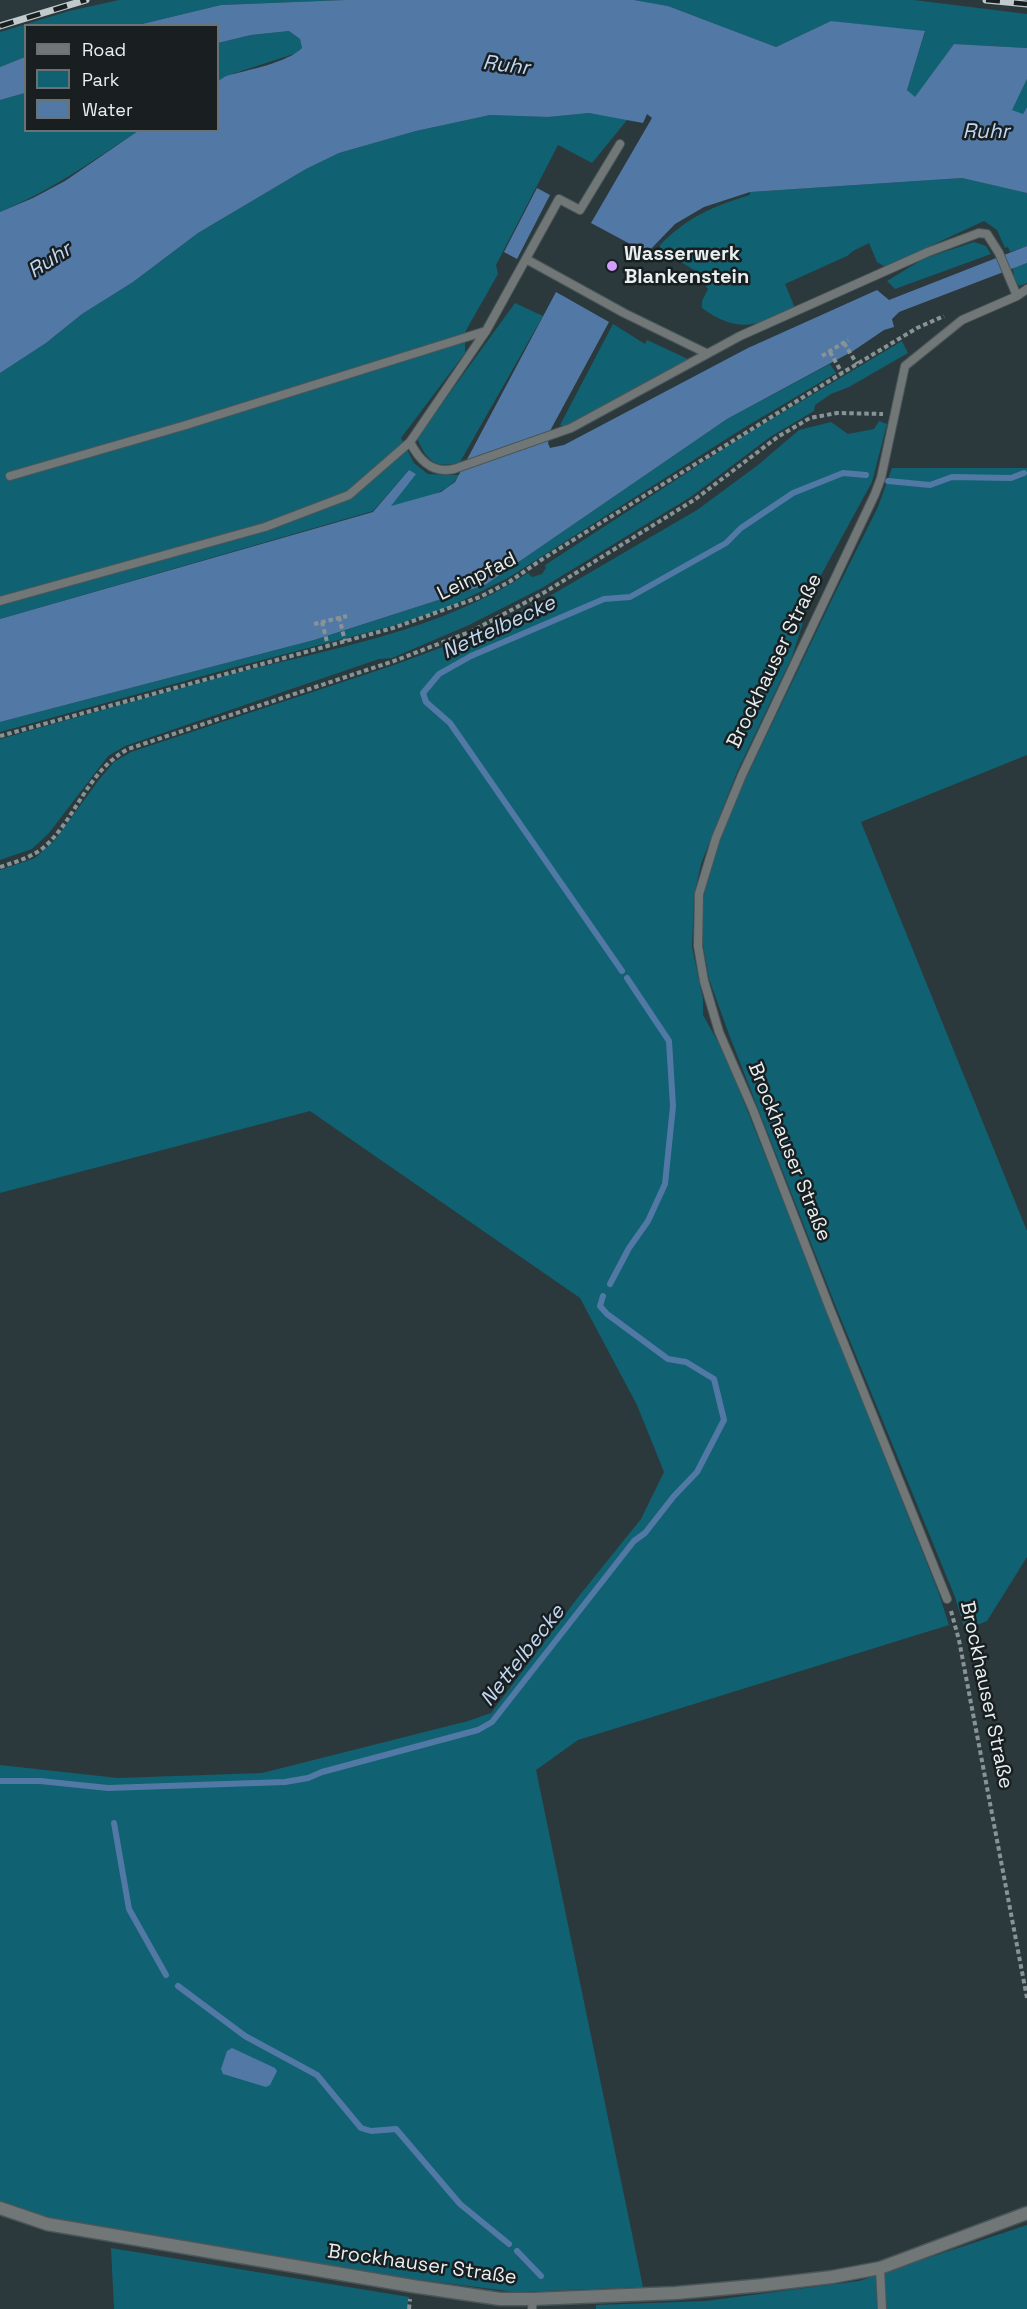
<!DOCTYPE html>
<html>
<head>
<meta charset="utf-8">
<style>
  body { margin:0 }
  #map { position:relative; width:1027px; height:2309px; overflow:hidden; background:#2c393c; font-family:"Space Grotesk",sans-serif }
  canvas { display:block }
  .legend { position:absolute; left:24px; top:24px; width:195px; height:108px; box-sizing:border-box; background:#191f20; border:2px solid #6b7274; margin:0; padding:8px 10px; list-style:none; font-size:18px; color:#e7eff1 }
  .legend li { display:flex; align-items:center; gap:12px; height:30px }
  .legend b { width:30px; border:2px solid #6b7274 }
</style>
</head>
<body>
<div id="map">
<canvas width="1027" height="2309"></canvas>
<ul class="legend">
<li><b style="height:8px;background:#717777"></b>Road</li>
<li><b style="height:16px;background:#106171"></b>Park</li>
<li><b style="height:16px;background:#5279a5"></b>Water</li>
</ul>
</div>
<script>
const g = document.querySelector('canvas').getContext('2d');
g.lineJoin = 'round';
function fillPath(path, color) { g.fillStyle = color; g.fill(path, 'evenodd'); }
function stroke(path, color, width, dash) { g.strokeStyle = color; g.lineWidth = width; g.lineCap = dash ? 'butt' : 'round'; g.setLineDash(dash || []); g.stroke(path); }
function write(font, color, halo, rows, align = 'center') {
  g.font = font + ' "Space Grotesk",sans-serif'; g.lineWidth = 5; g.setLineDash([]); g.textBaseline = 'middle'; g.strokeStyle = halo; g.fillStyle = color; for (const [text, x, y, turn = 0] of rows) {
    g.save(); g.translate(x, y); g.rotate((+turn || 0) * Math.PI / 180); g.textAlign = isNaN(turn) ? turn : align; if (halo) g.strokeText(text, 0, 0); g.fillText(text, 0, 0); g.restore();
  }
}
const green = new Path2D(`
  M119 0H345L221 5 138 25 26 26 25 57 0 67V32L69 11Z
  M634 0H914L1027 14V48L954 44 915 98 907 90 925 32 831 21 776 47 668 6Z
  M289 31 300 39 302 48 297 53 226 76 218 81V43L251 35Z
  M1027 79V107L1023 114 1011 111Z
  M25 93 26 130 138 131C91 162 52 190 0 212V100Z
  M589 113 628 119 592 163 558 145 496 265 498 274 465 332V353L401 438 414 463 428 474 459 475C446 497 413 500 390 507L415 474 409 470 373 511 0 619V373L46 343 82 314 133 282 198 233 306 169 339 153 416 131 490 115 548 117Z
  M962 178 1027 193V246L1010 252 1008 247 1005 248 997 230 984 221 885 267 877 262 869 243 853 251 847 256 785 284 795 308C757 325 739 335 702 308V301L708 289 694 270 660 249V245C687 217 714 206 750 195V192Z
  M974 242 986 246 991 254 895 289 887 281 923 259Z
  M1027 263V283L1019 286 1014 278 1013 268Z
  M515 303 543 316 460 462C436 470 426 460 417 438Z
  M613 324 645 344 647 340 690 360 567 427 560 425Z
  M902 341 908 353 849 387 831 394 815 405 814 411 770 437 692 496 542 588 469 625 392 658 379 659 125 746 108 756 49 833 32 849 0 860V739C77 717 155 695 232 674 330 649 443 630 528 573L532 577 542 574 546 568 545 565 745 435Z
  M830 364 836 373 742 429 508 578 449 607 392 626 232 668 0 732V722L314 640 485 585 727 419Z
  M879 421 887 424 872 482 814 588 792 657 737 772 701 864 694 896 692 947 703 999V1015L722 1049 734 1077 938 1591 949 1625 578 1740 536 1770 643 2287 516 2292 358 2272 40 2217 0 2201V1765L118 1778 262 1773 468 1721 491 1713 579 1596 641 1519 664 1472 637 1405 580 1298 310 1111 0 1193V870L35 858 55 840 98 781 114 762 131 752 394 665 473 636 548 597 697 510 758 465 799 430 831 422 848 434 874 429Z
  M892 468H1027V755L861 822 1027 1231V1557L987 1621 965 1630 955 1597 836 1307 730 1037 709 979 703 945 702 920 704 895 711 866 732 807 836 591 878 507Z
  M1027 2225V2309H596V2305L706 2301 859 2281Z
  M111 2248 409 2297 407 2309H114Z`);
const water = new Path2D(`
  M345 0H634L668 6 776 47 831 21 925 31 907 90 915 97 954 44 1027 48V79L1012 110 1023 114 1027 107V193L962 178 750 192 704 207 675 224 647 253 591 223 652 118 647 114 643 123 589 113 548 117 490 115 416 131 339 153 306 169 198 233 133 282 82 314 46 343 0 373V212L33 198 65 181 138 131 218 130V81L226 76C247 70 287 63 302 48L300 39 289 31 251 35 218 43V26L138 25 221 5Z
  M25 57V93L0 100V67Z
  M537 188 550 195 517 259 504 252Z
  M1027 246V263L899 312 892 319 894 327 884 330 853 351 727 419 485 585 314 640 0 722V619L373 512 409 470 416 474 391 506 441 492 455 482 556 292 609 322 551 429 548 443 550 448 564 445 748 348 877 290 889 300Z
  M232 2048 275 2068 277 2071 270 2085 266 2087 223 2074 221 2069 227 2051Z`);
const stream = new Path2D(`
  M888 481 930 485 952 477 1011 478 1024 473
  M622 971 450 723 426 702 423 693 439 674 471 656 604 599 630 597 726 543 741 528 793 493 843 473 866 475
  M610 1284 629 1248 648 1221 665 1184 673 1106 669 1041 627 978
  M0 1781H40L108 1788 285 1782 308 1778 322 1772 478 1730 492 1722 634 1541 645 1533 674 1496 697 1472 724 1420 714 1379 686 1362 668 1359 607 1314 600 1306 603 1296
  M114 1823 129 1909 166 1975
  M178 1986 245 2036 317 2075 361 2128 371 2131 396 2129 460 2204 509 2244
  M517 2251 541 2276`);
const path = new Path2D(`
  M844 343 857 364
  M830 352 842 373
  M822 356 848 340
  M339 617 345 641
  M322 622 328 646
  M314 624 347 616
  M0 736 393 628 480 597 509 582 541 560 842 373 917 328 944 316
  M0 867C15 862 30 858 43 848 76 820 86 772 128 749L394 661 472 631 545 592 694 500 779 436 810 418 837 413 883 414
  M951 1611 959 1640 1027 1998
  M409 2309 410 2299`);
const service = new Path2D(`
  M620 144 580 210 559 199 486 331 410 442C419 460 432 474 454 469L571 428 740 336 928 252 979 233 987 234 999 253 1017 296
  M526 259 624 313 706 353
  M10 476 186 425 486 331
  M0 601 265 527 349 495 410 442
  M947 1599 830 1309 753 1110 719 1032 704 981 698 946 699 894 716 838 742 775 875 494 881 478 905 366 962 320 1017 296 1027 289
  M880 2268 882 2309
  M532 2309 533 2299`);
const minor = new Path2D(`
  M0 2208 47 2224 412 2286 500 2299H533L676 2293 764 2285 832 2277 880 2268 1027 2213`);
const rail = new Path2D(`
  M986 0 1027 4
  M0 26 86 0`);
const markers = [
  [612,266,6,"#d29dfd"]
];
const poiNames = [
  ["Wasserwerk",624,255],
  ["Blankenstein",624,278]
];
const streetNames = [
  ["Leinpfad",477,577,-26],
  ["Brockhauser Straße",775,661,-64],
  ["Brockhauser Straße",789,1152,68],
  ["Brockhauser Straße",986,1695,78],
  ["Brockhauser Straße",422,2265,8]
];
const waterNames = [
  ["Ruhr",506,66,7],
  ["Ruhr",986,132],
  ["Ruhr",50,261,-33],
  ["Nettelbecke",499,628,-25],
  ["Nettelbecke",523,1656,-52]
];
fillPath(green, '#106171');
fillPath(water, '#5279a5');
stroke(stream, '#5279a5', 6);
stroke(service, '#4a5659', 10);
stroke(minor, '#4a5659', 15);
stroke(path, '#889395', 4, [4.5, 3]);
stroke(service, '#717777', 8);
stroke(minor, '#717777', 12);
stroke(rail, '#c0c9cb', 7);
stroke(rail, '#191f20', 4.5, [14]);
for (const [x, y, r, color] of markers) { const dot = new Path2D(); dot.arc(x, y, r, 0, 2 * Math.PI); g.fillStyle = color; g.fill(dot); stroke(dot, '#191f20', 2); }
write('bold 20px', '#e7eff1', '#191f20', poiNames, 'left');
write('20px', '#e7eff1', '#191f20', streetNames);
write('italic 21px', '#c1d8f3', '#191f20', waterNames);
</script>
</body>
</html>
